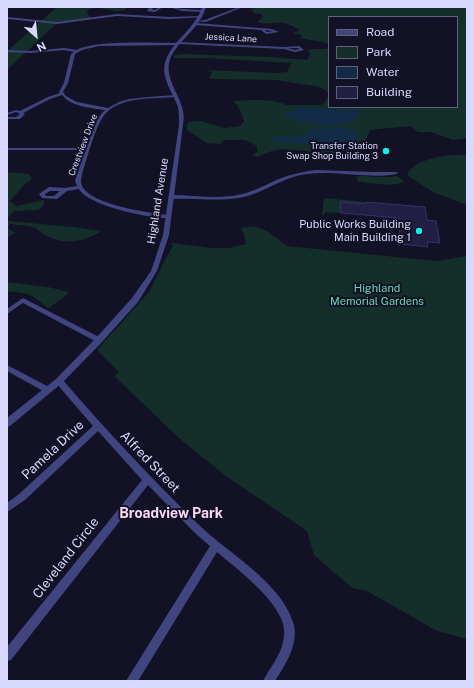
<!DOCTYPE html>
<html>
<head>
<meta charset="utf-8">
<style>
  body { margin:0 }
  #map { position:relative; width:474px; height:688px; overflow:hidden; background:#121125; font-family:"Public Sans",sans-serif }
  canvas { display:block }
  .frame { position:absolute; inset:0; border:8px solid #d8d8fc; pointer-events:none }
  .legend { position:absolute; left:328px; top:16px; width:130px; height:92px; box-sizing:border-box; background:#121125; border:1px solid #61617b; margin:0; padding:5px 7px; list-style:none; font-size:12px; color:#d8d8fc }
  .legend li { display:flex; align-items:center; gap:8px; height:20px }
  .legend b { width:20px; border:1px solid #61617b }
  .north { position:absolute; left:16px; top:16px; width:40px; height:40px; -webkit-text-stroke:3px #121125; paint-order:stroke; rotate:153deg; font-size:11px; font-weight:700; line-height:16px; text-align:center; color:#d8d8fc }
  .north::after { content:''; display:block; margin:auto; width:14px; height:18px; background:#d8d8fc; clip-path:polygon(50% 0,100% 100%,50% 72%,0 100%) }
</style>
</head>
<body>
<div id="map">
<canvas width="474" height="688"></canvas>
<div class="frame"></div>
<ul class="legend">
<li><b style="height:5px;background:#404580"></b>Road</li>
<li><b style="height:11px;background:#142e2a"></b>Park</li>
<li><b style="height:11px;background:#122c47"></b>Water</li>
<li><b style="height:11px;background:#221e44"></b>Building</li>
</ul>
<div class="north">N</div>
</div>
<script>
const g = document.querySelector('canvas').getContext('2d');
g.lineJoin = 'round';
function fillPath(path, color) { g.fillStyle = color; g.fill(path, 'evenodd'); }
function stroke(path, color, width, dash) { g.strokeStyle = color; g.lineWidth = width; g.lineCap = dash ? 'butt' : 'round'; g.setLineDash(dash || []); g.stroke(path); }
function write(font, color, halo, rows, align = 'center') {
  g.font = font + ' "Public Sans",sans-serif'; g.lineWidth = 4; g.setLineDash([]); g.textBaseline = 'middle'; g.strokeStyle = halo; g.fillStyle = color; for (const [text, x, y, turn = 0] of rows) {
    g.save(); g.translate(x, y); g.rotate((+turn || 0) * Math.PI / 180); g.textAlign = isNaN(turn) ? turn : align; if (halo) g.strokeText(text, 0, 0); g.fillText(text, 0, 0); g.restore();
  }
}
const green = new Path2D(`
  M57 7H127L125 10C109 14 103 4 88 10L87 13 91 18 57 23 7 70V51Z
  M253 7H467V138L453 140 431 132H418L410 126 370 130 364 145 328 155 317 152 283 149 272 151 257 157 253 155 257 152V146L245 140H224L221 144 207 143 187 130V125L189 122 200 121 225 128 240 126 244 121 240 110 234 101C247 100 275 98 286 105H321L325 102 329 95V107H457V17H329V93L320 87 276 80 211 79 209 77 212 73 207 70 276 73 287 72 292 63 204 58H173L174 55 184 54 270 57 307 60 311 53 307 52 311 49H326L329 46 327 43 300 38 302 35 292 33 299 31V30C279 16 274 27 257 22L262 18 263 16 261 14 254 13 251 9 255 8Z
  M451 155H467V205L433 192 407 175C415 160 436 157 451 155Z
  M7 172 29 174 32 179 24 185 10 201 17 206 44 200V205L38 210 14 211 7 219Z
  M358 176 386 177 397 176 404 181C398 188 368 183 358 181L356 177Z
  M324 198 366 202V204L341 202V213L325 212 324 215H322Z
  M7 220 9 221 73 227 102 231C84 242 64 246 45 235 41 233 38 229 35 228 28 225 17 225 10 224L8 228 15 233 7 238Z
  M254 226 267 231 287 246 436 261 467 256V639L437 631 367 591 352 588 314 555 307 531 227 477 179 438 114 376 119 372 97 350 149 292 167 256 173 246 171 243 213 248H229L246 244 245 237 241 228Z
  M7 282 48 287 69 292 62 299 48 308C43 305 40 301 35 298 29 293 15 291 7 292Z`);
const water = new Path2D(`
  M303 107 356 110 359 113 356 116 355 121C333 130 306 124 284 116L287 112Z
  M338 128 355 130 359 139 330 147 270 141 272 137C283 134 293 139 304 136L309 130Z`);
const building = new Path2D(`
  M341 202 366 204V202L425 207 427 220 436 221 440 243 427 242 428 247 400 244 399 218 341 213Z`);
const minor = new Path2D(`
  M150 7H163L155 12 147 11ZM153 8H158L155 10 151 9Z
  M169 7 182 9 203 10 204 11 203 12 182 11Z
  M239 7H243L206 22 196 21 205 20Z
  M117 14 170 17 201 16 203 17 170 19 117 16 57 24 7 19V17L57 22Z
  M196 23 272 29 279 32 266 34 261 30 195 25ZM265 30 273 31 267 32Z
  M177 42 284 47 299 46 304 50 295 52 284 49 179 44 177 45 99 46 82 50 75 54 68 83 63 92 66 96 77 102 108 108 119 102 129 99 148 97 176 95 178 96 176 97C154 99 125 96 107 112 96 122 87 159 82 174 82 176 81 178 81 181 81 204 150 213 168 215L171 217C163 222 109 208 99 203 91 199 83 196 79 189L67 191 57 199 42 198 39 194 49 187 65 188 77 186 75 181 85 150H7V148H86C91 135 95 119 105 110 91 108 72 107 62 95L50 99 23 113 25 114 20 119H7V117H16L20 114 16 112 7 115V113L16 110 20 111 48 97 60 93 59 92 64 83 71 54 74 52 64 50 30 53 7 52V50L30 51 64 48 77 50C93 40 154 43 175 43ZM288 48H298L299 49 295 50ZM50 191H60L54 196H46L45 194Z
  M315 170 373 172H396L398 173C389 179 340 173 326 173 313 173 301 174 290 178 274 184 260 193 244 197 220 202 195 198 171 199L168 197 171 195C194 195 219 200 242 194 255 191 267 184 279 179 291 174 303 172 315 170Z
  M23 298 101 338 102 340 99 342H97L23 303 7 314V309Z
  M7 365 51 388 52 390 51 392H45L7 371Z
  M59 378 62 379C105 429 150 477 197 523 226 552 280 581 293 622 300 642 286 664 275 681H263C269 669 278 659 282 646 284 639 285 631 283 624 276 598 237 569 217 552L138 681H126L210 546 195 533 148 485 11 660 7 661V647L142 480 98 431 25 500 7 512V503L19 494 93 426 56 383 55 381 56 379Z`);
const tertiary = new Path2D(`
  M202 7H206C199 31 174 42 169 63 166 78 178 93 182 107 184 113 184 119 183 125L169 235 157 271 138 302 102 342 62 383 10 426 7 427V418L56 379 96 338 132 298 151 271 163 235 179 125C179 119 179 113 178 107 173 93 161 78 165 63 171 41 195 30 202 7Z`);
const markers = [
  [386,151,4,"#13ece9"],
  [419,231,4,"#13ece9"]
];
const farStreetnames = [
  ["Jessica Lane",231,38,3],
  ["Crestview Drive",83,145,-69]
];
const farPoinames = [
  ["Transfer Station",378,146],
  ["Swap Shop Building 3",378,156]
];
const streetNames = [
  ["Highland Avenue",158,201,-81]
];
const poiNames = [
  ["Public Works Building",411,225],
  ["Main Building 1",411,238]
];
const parkNames = [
  ["Highland",377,289],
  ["Memorial Gardens",377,302]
];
const nearStreetnames = [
  ["Pamela Drive",53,450,-43],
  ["Alfred Street",150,462,46],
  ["Cleveland Circle",66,558,-52]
];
const nearNeighbourhoodnames = [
  ["Broadview Park",171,514]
];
fillPath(green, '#142e2a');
fillPath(water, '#122c47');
fillPath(building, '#221e44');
stroke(building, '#37326e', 1);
fillPath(minor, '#404580');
fillPath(tertiary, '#404580');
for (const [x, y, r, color] of markers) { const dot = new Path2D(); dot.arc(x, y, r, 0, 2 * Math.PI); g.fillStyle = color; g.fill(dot); stroke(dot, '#121125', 1.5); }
write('9px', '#d8d8fc', '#121125', farStreetnames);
write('9px', '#d8d8fc', '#121125', farPoinames, 'right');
write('11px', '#d8d8fc', '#121125', streetNames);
write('11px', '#d8d8fc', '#121125', poiNames, 'right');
write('11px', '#69d7af', '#121125', parkNames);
write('13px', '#d8d8fc', '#121125', nearStreetnames);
write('bold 14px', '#fcdaf3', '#121125', nearNeighbourhoodnames);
</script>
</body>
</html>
